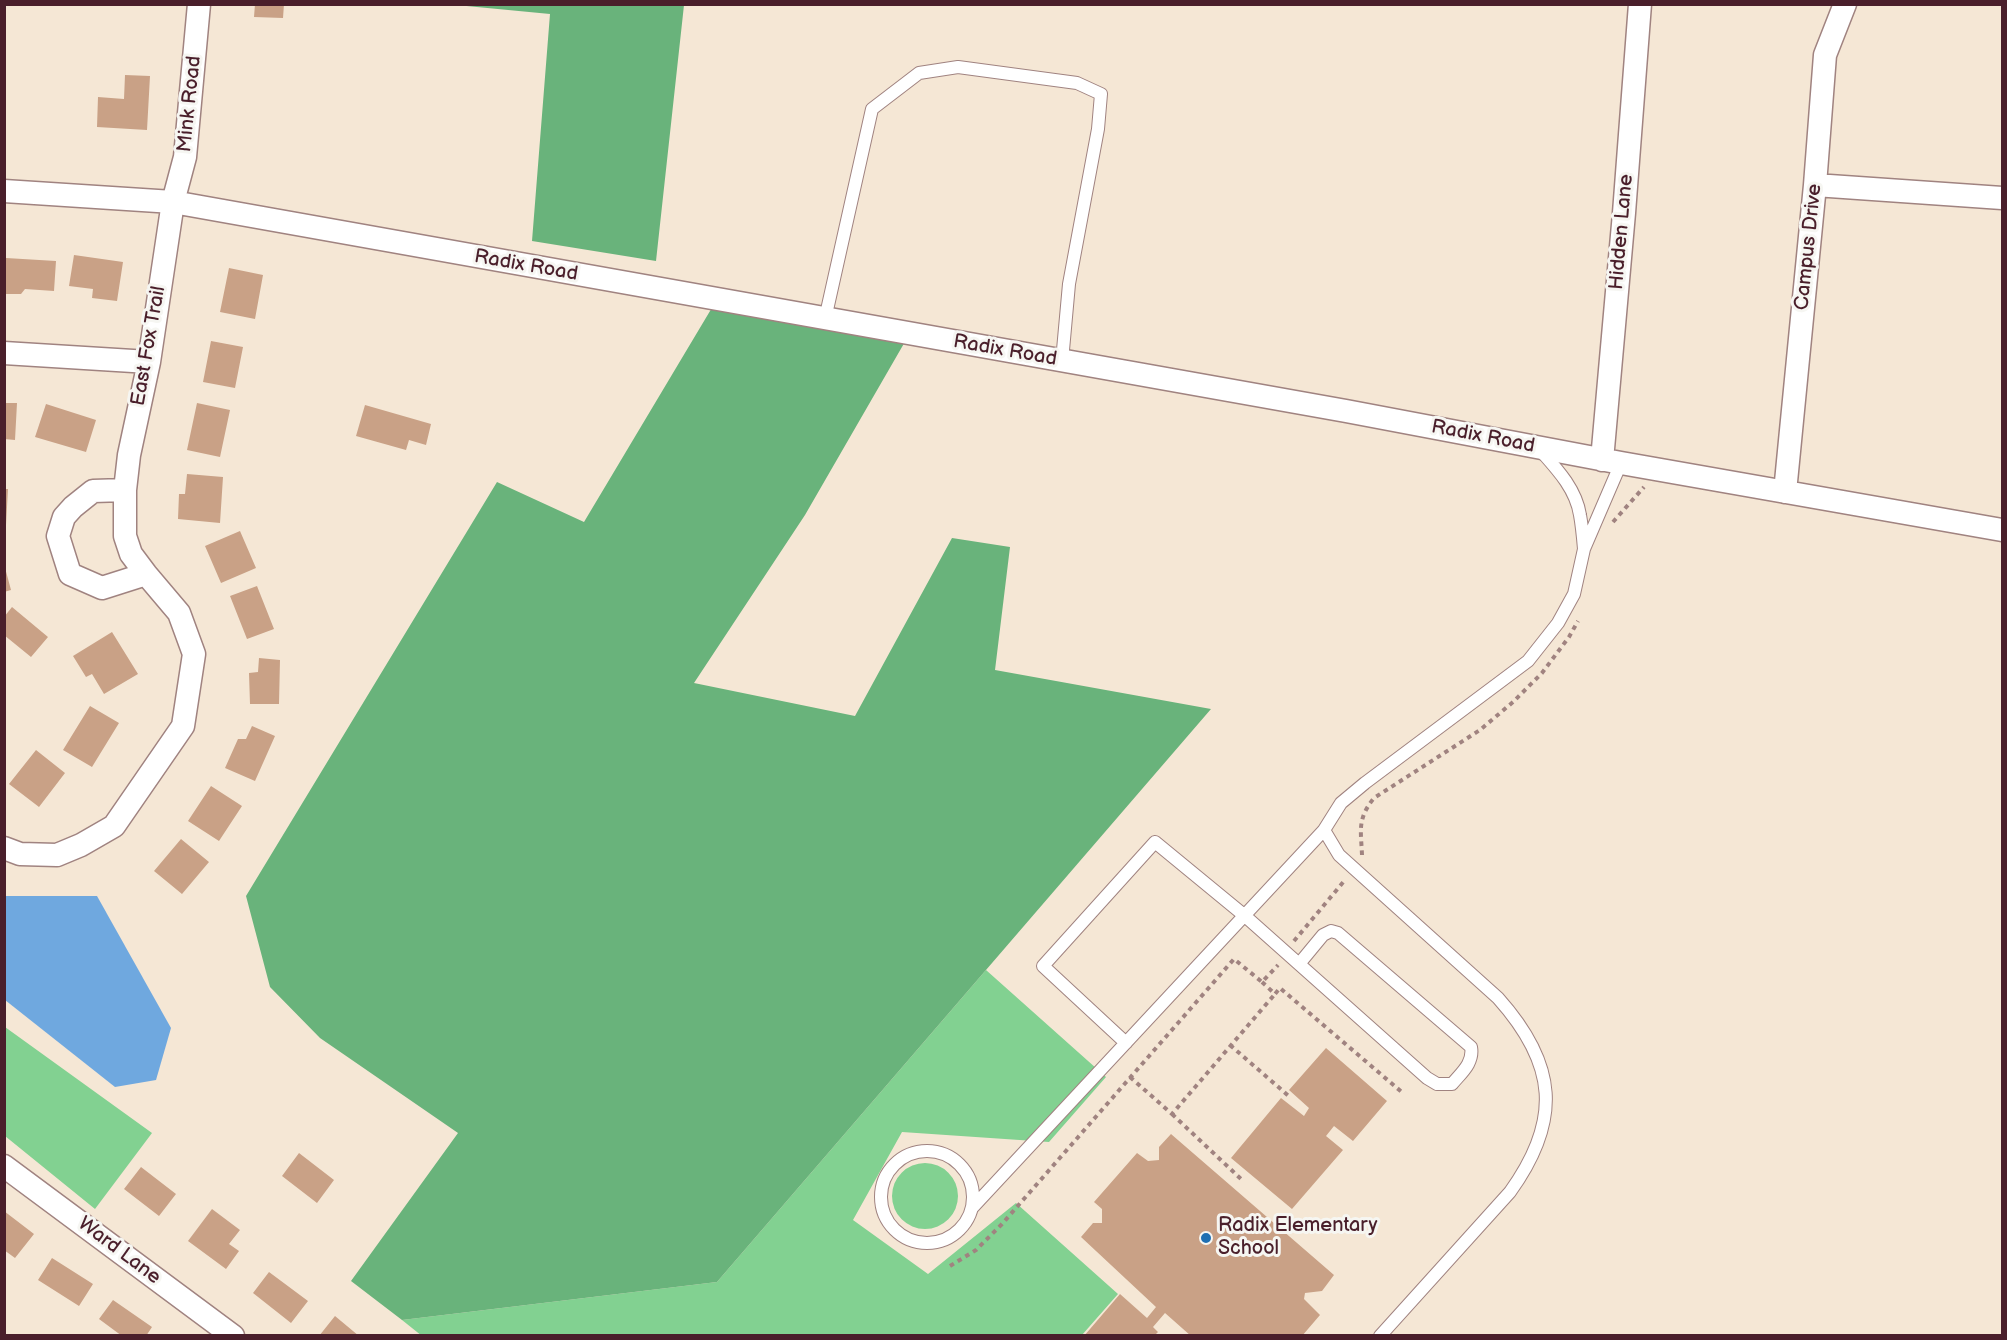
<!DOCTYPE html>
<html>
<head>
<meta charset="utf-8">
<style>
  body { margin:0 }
  #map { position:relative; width:2007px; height:1340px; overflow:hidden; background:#f5e7d5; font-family:"Balsamiq Sans",sans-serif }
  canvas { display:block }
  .frame { position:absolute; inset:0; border:6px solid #4a1f2b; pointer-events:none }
</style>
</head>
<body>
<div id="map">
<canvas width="2007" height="1340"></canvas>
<div class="frame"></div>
</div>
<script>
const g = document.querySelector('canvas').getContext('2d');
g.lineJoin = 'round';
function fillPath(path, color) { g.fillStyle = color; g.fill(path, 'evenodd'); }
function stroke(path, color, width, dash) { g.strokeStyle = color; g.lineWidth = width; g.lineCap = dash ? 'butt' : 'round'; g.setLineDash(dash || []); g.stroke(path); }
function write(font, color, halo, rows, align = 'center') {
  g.font = font + ' "Balsamiq Sans",sans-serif'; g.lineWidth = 6; g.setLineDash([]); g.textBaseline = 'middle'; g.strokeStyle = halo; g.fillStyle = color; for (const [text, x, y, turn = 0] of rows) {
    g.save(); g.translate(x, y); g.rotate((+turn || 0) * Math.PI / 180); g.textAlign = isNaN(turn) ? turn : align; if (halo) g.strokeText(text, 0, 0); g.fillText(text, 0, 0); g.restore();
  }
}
const green = new Path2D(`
  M986 970 1106 1077 1049 1142 902 1132 853 1220 928 1274 1016 1203 1118 1294 1082 1335 422 1336 402 1320 717 1282Z
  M5 1027 152 1133 95 1209 5 1136Z
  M892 1196a33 33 0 1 1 66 0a33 33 0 1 1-66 0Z`);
const forest = new Path2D(`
  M456 5H684L656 261 532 241 550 14Z
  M713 306 906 340 805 515 694 683 855 716 952 538 1010 547 995 670 1211 709 717 1282 402 1320 351 1281 458 1133 320 1038 270 987 246 896 497 482 584 522Z`);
const water = new Path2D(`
  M4 896H97L171 1028 156 1080 115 1087 5 1000Z`);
const building = new Path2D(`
  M255 4H284L283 18 254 17Z
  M125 75 150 76 147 130 97 127 98 97 124 99Z
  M74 255 123 262 117 301 92 298 93 289 69 286Z
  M6 258 56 261 54 291 25 289 21 294H4Z
  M229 268 263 275 255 319 220 312Z
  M211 341 243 347 235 388 203 382Z
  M4 403H17L15 440 4 439Z
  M197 403 230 410 220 457 187 450Z
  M46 404 96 420 86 452 35 437Z
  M365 405 431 424 426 445 409 440 406 450 356 436Z
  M187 474 223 477 220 523 178 519 179 494H185Z
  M4 489H8L6 525H4Z
  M240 531 256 568 221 583 205 546Z
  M4 564 11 590 4 592Z
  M257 586 274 629 247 639 230 596Z
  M12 607 48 637 31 657 4 635V617Z
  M112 632 138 674 104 694 92 674 86 677 73 656Z
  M259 658 280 660 279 704H250L249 673 258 672Z
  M90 706 119 723 92 767 63 750Z
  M252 726 275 736 255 781 225 768 238 739H246Z
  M36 750 65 773 39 807 9 784Z
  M211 786 242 806 219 841 188 821Z
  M181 839 209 862 182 894 154 871Z
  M1326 1048 1387 1101 1353 1141 1334 1126 1326 1136 1343 1150 1292 1209 1231 1158 1281 1098 1304 1116 1309 1108 1289 1090Z
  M1171 1134 1334 1275 1322 1291 1305 1293 1304 1299 1320 1315 1302 1336H1191L1165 1313 1153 1327 1158 1332 1154 1336H1084L1120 1294 1147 1318 1156 1307 1081 1237 1093 1223H1102V1209L1094 1202 1137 1153 1148 1161 1159 1160V1147Z
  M299 1153 334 1180 317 1203 282 1176Z
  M141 1167 176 1194 159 1216 124 1189Z
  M212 1209 240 1230 229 1244 239 1251 226 1269 188 1241Z
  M4 1211 34 1234 15 1258 4 1250Z
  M52 1258 93 1284 79 1306 38 1280Z
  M269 1272 308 1301 291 1323 253 1293Z
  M113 1300 152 1327 146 1336H122L99 1319Z
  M335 1316 359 1336H319Z`);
const path = new Path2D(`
  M1613 522 1644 487
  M1362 855C1361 830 1357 819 1374 798L1480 730 1513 702 1542 673 1569 637 1578 621
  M1294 941 1345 880
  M1262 982 1275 994 1280 988 1404 1094
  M1230 1045 1291 1098
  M1130 1077 1172 1114 1275 994
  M1172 1114 1241 1179
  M950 1266 976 1250 1002 1224 1234 959 1262 982 1278 965`);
const service = new Path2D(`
  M825 319 872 109 919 73 958 67 1077 83 1101 94 1098 129 1069 284 1062 361
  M1540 450C1557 469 1576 489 1580 515 1582 526 1583 537 1584 549
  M1324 830 1339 855 1498 998C1557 1064 1562 1120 1510 1192L1380 1336
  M1126 1043 1043 966 1155 842 1245 916 1427 1078 1437 1084H1452C1461 1073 1474 1063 1471 1047L1338 933 1331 931 1323 935 1299 964
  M881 1197a46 46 0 1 1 92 0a46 46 0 1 1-92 0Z
  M973 1207 1324 830 1341 803 1365 783 1528 661 1558 623 1574 594 1584 549 1621 463`);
const minor = new Path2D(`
  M1815 185 2002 198
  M4 191 173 202 1346 411 1621 463 2002 530
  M4 353 149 362
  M1602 460 1624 213 1640 4
  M125 490 93 491 73 507 64 517 58 536 70 574 102 588 146 574
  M1785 492 1815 185 1825 55 1845 4
  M4 848 20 854 57 855 81 845 114 826 183 726 194 654 179 613 146 574 131 554 125 536V490L129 455 149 362 173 202 185 157 199 4
  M4 1166 233 1336`);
const markers = [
  [1206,1238,6,"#1f6fb2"]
];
const streetNames = [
  ["Mink Road",190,104,-84],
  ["Hidden Lane",1622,232,-85],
  ["Campus Drive",1809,247,-84],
  ["Radix Road",526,266,10],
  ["East Fox Trail",149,346,-80],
  ["Radix Road",1005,351,10],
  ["Radix Road",1483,437,11],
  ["Ward Lane",119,1251,37]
];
const poiNames = [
  ["Radix Elementary",1218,1226],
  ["School",1218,1249]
];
fillPath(green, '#82d191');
fillPath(forest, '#69b37b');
fillPath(water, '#6fa8df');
fillPath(building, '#c9a186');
stroke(service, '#a08380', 14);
stroke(minor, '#a08380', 25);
stroke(path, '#a08380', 4, [4.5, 4.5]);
stroke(service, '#fff', 12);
stroke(minor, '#fff', 22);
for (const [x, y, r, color] of markers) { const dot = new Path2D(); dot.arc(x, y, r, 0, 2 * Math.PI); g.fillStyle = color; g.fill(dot); stroke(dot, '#f6f6f2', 2); }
write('20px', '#4a1f2b', '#f6f6f2', streetNames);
write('20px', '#4a1f2b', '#f6f6f2', poiNames, 'left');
</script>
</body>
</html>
